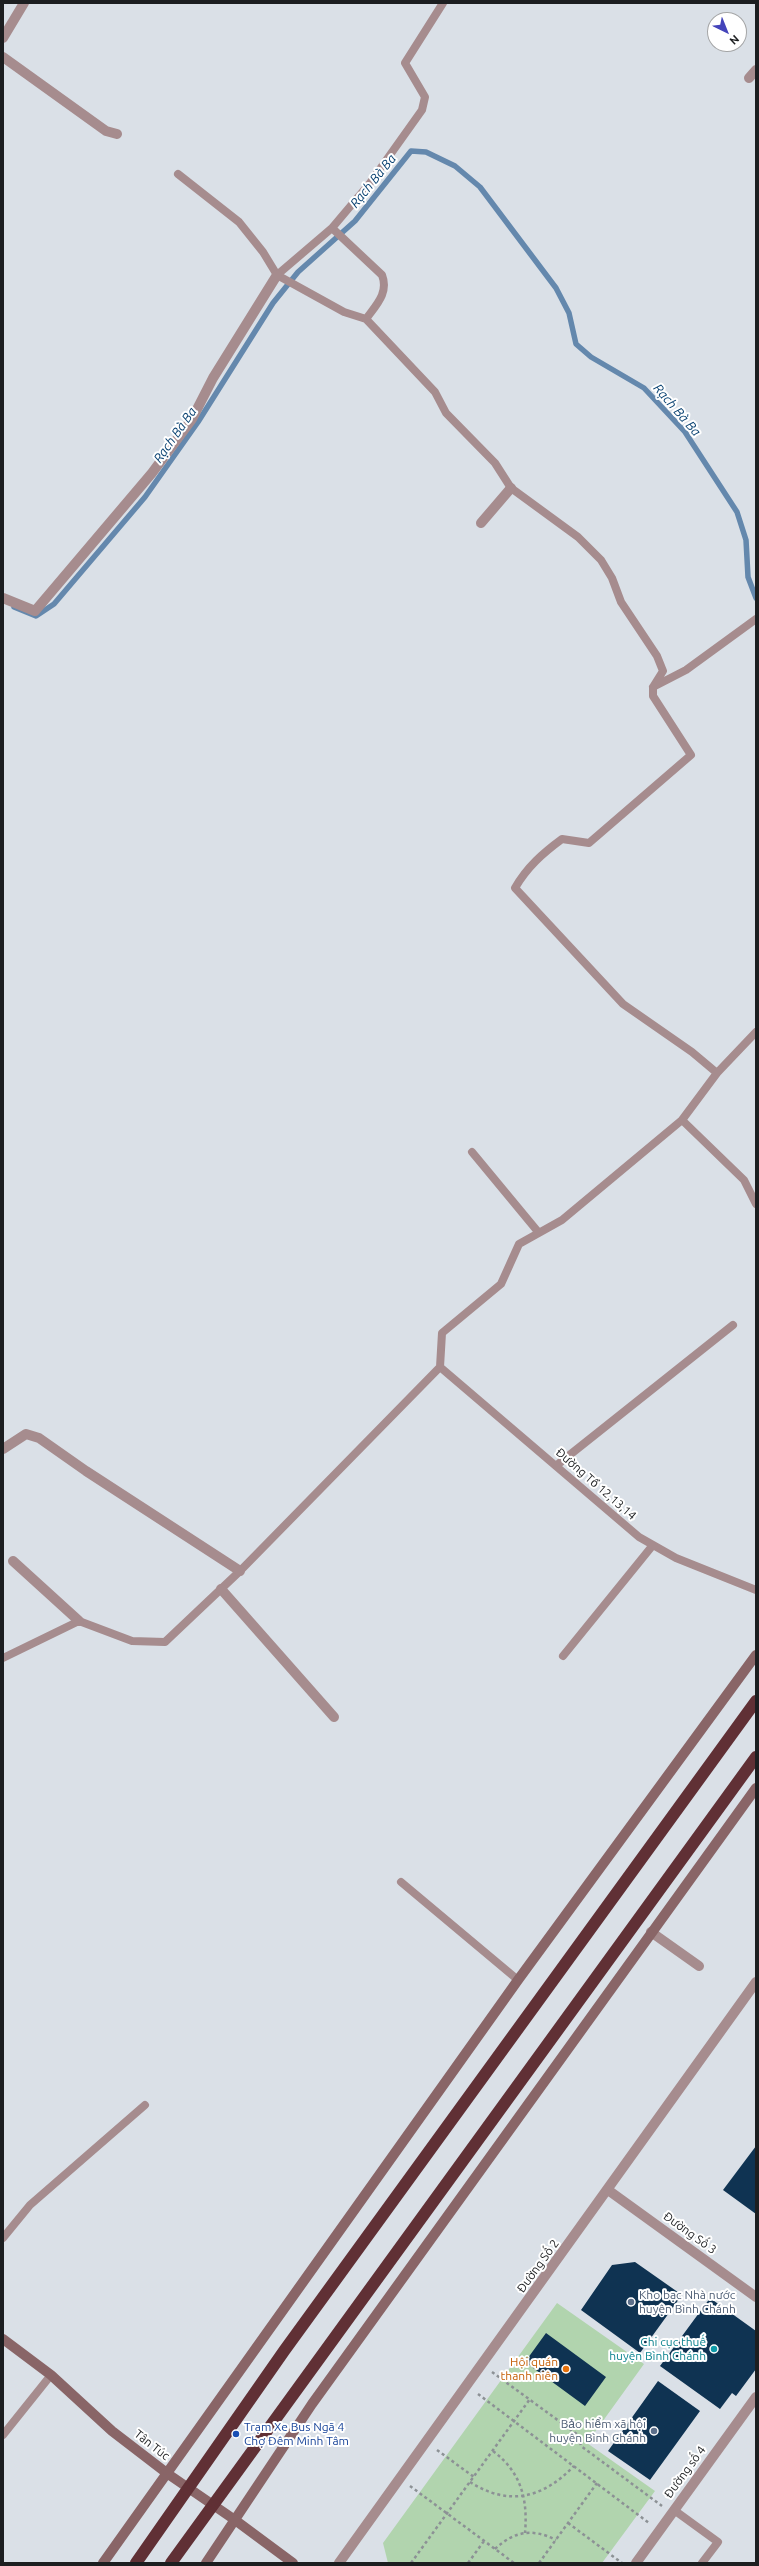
<!DOCTYPE html>
<html>
<head>
<meta charset="utf-8">
<style>
  body { margin:0 }
  #map { position:relative; width:759px; height:2566px; overflow:hidden; background:#dae0e7; font-family:Ubuntu,sans-serif }
  canvas { display:block }
  .frame { position:absolute; inset:0; border:4px solid #1c1e20; pointer-events:none }
  .north { position:absolute; left:707px; top:12px; width:40px; height:40px; box-sizing:border-box; background:#fff; border:1px solid #a4a5a6; border-radius:50%; rotate:137deg; font-size:11px; font-weight:700; line-height:16px; text-align:center; color:#1c1e20 }
  .north::after { content:''; display:block; margin:auto; width:14px; height:18px; background:#4444ba; clip-path:polygon(50% 0,100% 100%,50% 72%,0 100%) }
</style>
</head>
<body>
<div id="map">
<canvas width="759" height="2566"></canvas>
<div class="frame"></div>
<div class="north">N</div>
</div>
<script>
const g = document.querySelector('canvas').getContext('2d');
g.lineJoin = 'round';
function fillPath(path, color) { g.fillStyle = color; g.fill(path, 'evenodd'); }
function stroke(path, color, width, dash) { g.strokeStyle = color; g.lineWidth = width; g.lineCap = dash ? 'butt' : 'round'; g.setLineDash(dash || []); g.stroke(path); }
function write(font, color, halo, rows, align = 'center') {
  g.font = font + ' Ubuntu,sans-serif'; g.lineWidth = 4; g.setLineDash([]); g.textBaseline = 'middle'; g.strokeStyle = halo; g.fillStyle = color; for (const [text, x, y, turn = 0] of rows) {
    g.save(); g.translate(x, y); g.rotate((+turn || 0) * Math.PI / 180); g.textAlign = isNaN(turn) ? turn : align; if (halo) g.strokeText(text, 0, 0); g.fillText(text, 0, 0); g.restore();
  }
}
const green = new Path2D(`
  M557 2303 644 2364 587 2443 655 2491 602 2563H388L383 2543Z`);
const stream = new Path2D(`
  M14 607 36 616 54 604 145 497 198 422 273 303 298 272 355 221 411 151 426 152 455 166 480 187 556 288 569 313 576 344 591 357 644 388 685 432 737 512 746 540 748 577 756 598`);
const building = new Path2D(`
  M756 2146V2214L723 2190Z
  M635 2262 682 2295 640 2353 581 2310 612 2265Z
  M710 2298 756 2331V2369L736 2396 732 2393 720 2409 660 2366Z
  M546 2333 606 2377 585 2406 525 2362Z
  M658 2381 700 2411 650 2480 608 2451Z`);
const path = new Path2D(`
  M492 2372 578 2435 581 2446 662 2506
  M478 2394 649 2523
  M437 2450 474 2477
  M493 2451C521 2472 528 2499 525 2533
  M470 2482C509 2507 543 2498 574 2466
  M410 2486 514 2563
  M568 2523 622 2563
  M495 2549C514 2531 533 2528 556 2540
  M411 2563 530 2399
  M468 2563 484 2541
  M539 2563 597 2483`);
const lane = new Path2D(`
  M178 174 239 222 263 252 277 275 344 312 366 319 435 392 446 413 495 463 511 488 578 537 601 560 612 578 621 602 657 656 663 671 653 687V696L691 755 589 843 562 839C543 853 527 867 515 888L623 1004 692 1052 717 1073 682 1120
  M332 228 382 275C389 293 376 305 366 319
  M277 275 332 228 370 183 422 110 425 97 405 63 443 3
  M653 687 686 670 756 619
  M717 1073 756 1032
  M472 1152 539 1233
  M440 1367 639 1537 676 1558 756 1590
  M557 1465 733 1325
  M563 1656 653 1545
  M3 1658 79 1621 132 1641 165 1642 240 1571 440 1367 442 1333 501 1284 519 1244 562 1220 682 1120 744 1180 756 1204
  M401 1882 518 1980
  M3 2238 30 2205 145 2105
  M3 2435 51 2375
  M674 2510 718 2542 702 2563`);
const street = new Path2D(`
  M3 38 24 3
  M3 57 106 131 117 134
  M749 78 756 70
  M481 523 511 488
  M3 598 35 611 152 473 192 419 213 378 277 275
  M3 1449 26 1434 39 1438 86 1471 240 1571
  M13 1561 79 1621
  M221 1589 334 1717
  M651 1932 699 1966
  M608 2190 756 2297
  M339 2563 756 1982
  M636 2563 756 2397`);
const secondary = new Path2D(`
  M3 2339 51 2375 112 2431 168 2474 235 2520 293 2563
  M103 2563 518 1980 756 1655
  M206 2563 312 2404 756 1788`);
const highway = new Path2D(`
  M136 2563 284 2351 756 1701
  M171 2563 756 1757`);
const markers = [
  [631,2302,4,"#5c6f8a"],
  [714,2349,4,"#0f9aa8"],
  [566,2369,4,"#e8710a"],
  [654,2431,4,"#5c6f8a"],
  [236,2434,4,"#1a4fb4"]
];
const streetNames = [
  ["Đường Tổ 12,13,14",596,1484,41],
  ["Đường Số 3",690,2233,36],
  ["Đường Số 2",538,2266,-54],
  ["Tân Túc",152,2445,38],
  ["Đường số 4",685,2472,-54]
];
const serviceNames = [
  ["Kho bạc Nhà nước",639,2295],
  ["huyện Bình Chánh",639,2309],
  ["Bảo hiểm xã hội",646,2424,"right"],
  ["huyện Bình Chánh",646,2438,"right"]
];
const cultureNames = [
  ["Chi cục thuế",706,2342],
  ["huyện Bình Chánh",706,2356]
];
const foodNames = [
  ["Hội quán",558,2362],
  ["thanh niên",558,2376]
];
const transitNames = [
  ["Trạm Xe Bus Ngã 4",244,2427],
  ["Chợ Đêm Minh Tâm",244,2441]
];
const waterNames = [
  ["Rạch Bà Ba",373,181,-51],
  ["Rạch Bà Ba",677,410,49],
  ["Rạch Bà Ba",175,435,-55]
];
fillPath(green, '#b1d4ae');
stroke(stream, '#6488ad', 5.5);
fillPath(building, '#0f3352');
stroke(path, '#8c9195', 2.5, [3, 3]);
stroke(lane, '#a68c8e', 8);
stroke(street, '#a68c8e', 10);
stroke(secondary, '#896567', 10);
stroke(highway, '#603035', 12);
for (const [x, y, r, color] of markers) { const dot = new Path2D(); dot.arc(x, y, r, 0, 2 * Math.PI); g.fillStyle = color; g.fill(dot); stroke(dot, '#fff', 1.5); }
write('12px', '#1c1e20', '#fff', streetNames);
write('12px', '#4e5e75', '#fff', serviceNames, 'left');
write('12px', '#0d838f', '#fff', cultureNames, 'right');
write('12px', '#c56008', '#fff', foodNames, 'right');
write('12px', '#164399', '#fff', transitNames, 'left');
write('italic 13px', '#084171', '#fff', waterNames);
</script>
</body>
</html>
